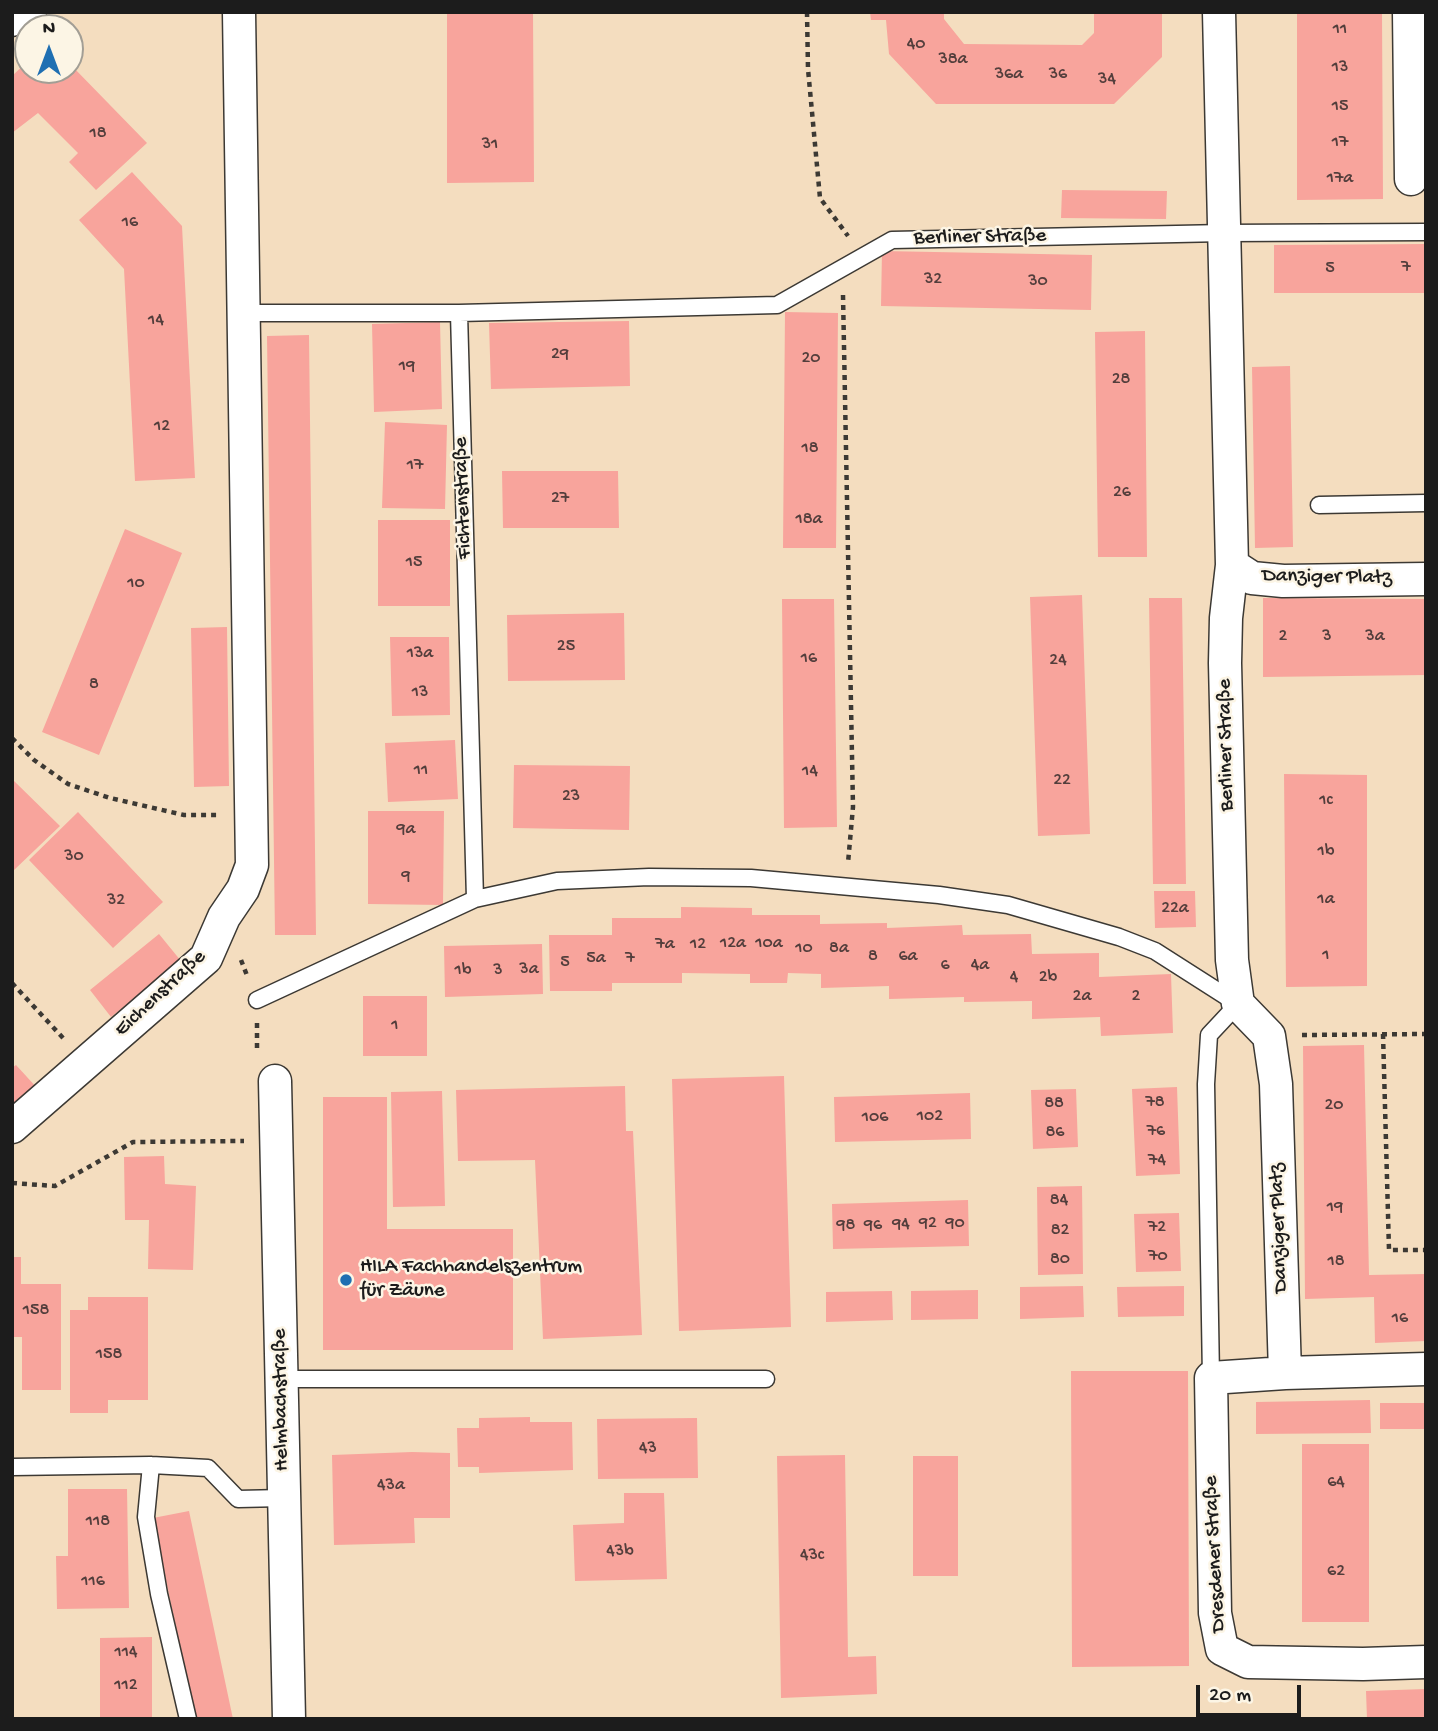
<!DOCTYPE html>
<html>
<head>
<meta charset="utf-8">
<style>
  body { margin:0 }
  #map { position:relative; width:1438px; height:1731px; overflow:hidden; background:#f4ddbf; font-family:"Gochi Hand",sans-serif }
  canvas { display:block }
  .frame { position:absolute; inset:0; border:14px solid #1c1c1c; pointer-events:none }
  .north { position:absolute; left:14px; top:14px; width:70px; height:70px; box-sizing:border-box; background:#fcf5e5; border:2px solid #a29e95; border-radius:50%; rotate:0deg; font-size:19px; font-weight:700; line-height:28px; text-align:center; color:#1c1c1c }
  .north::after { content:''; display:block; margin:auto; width:24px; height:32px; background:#1f6fb2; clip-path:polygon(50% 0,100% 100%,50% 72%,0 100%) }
  .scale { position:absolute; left:1196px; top:1685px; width:105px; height:32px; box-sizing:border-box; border:4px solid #1c1c1c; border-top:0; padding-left:9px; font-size:21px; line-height:24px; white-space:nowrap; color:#1c1c1c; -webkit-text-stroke:5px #fcf5e5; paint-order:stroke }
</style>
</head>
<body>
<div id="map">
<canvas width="1438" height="1731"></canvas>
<div class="frame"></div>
<div class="north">N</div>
<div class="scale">20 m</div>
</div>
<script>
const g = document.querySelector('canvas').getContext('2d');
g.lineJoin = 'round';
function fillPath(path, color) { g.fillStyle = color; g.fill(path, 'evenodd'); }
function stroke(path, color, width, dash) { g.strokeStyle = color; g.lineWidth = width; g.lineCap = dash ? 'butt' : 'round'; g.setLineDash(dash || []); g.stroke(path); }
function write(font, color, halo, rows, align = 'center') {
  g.font = font + ' "Gochi Hand",sans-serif'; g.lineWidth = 5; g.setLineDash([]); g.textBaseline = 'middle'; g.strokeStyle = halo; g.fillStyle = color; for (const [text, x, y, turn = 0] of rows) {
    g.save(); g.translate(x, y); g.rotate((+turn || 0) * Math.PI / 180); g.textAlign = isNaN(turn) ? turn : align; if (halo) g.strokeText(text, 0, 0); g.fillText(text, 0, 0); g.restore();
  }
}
const building = new Path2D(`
  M447 12H533L534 182 447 183Z
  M870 12H944V19L964 44 1082 45 1094 33V14L1162 13V57L1114 104H936L889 54 886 20H871Z
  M1297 12H1382L1383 199 1297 200Z
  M28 61V70H51L59 79 72 66 147 143 96 190 69 162 78 153 38 113 12 133V76Z
  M132 172 182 226 195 478 135 481 124 269 79 220Z
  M1062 190 1167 191 1166 219 1061 218Z
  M1426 244V293H1274V245Z
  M882 251 1092 255 1091 310 881 306Z
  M785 312 838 313 836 548H783Z
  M629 321 630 386 491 389 489 323Z
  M440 322 442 409 374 412 372 324Z
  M1145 331 1147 557H1098L1095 332Z
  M309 335 316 935H275L267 336Z
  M1290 366 1293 547 1255 548 1252 367Z
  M385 422 447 425 445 509 382 508Z
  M502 471H618L619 528H503Z
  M378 520H450V606H378Z
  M125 529 182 553 99 755 42 732Z
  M1082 595 1090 834 1038 836 1030 597Z
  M1149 598H1182L1186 884H1153Z
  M1263 598 1426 599V675L1263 677Z
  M782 599H834L837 827 784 828Z
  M624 613 625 680 508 681 507 615Z
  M227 627 229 786 194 787 191 628Z
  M390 637H449L450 715 392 716Z
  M455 740 458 799 388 802 385 743Z
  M514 765 630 766 629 830 513 828Z
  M1284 774 1367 775V986L1286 987Z
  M12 779 60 826 12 872Z
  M368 811H444L443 905 368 904Z
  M78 812 163 902 113 948 29 860Z
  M1154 891H1195L1196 927 1155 928Z
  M681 907 752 908V915H820V924L887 923V928L962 925 963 935 1031 934 1032 954 1099 953V977L1171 974 1173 1033 1101 1036 1100 1017 1032 1019V1001L964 1002V997L889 999V986L821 988V974L788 973 787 983H750V974L682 973V983H612V991H550L549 935H612V918H681Z
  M159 934 181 961 111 1017 90 990Z
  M542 944 543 994 445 997 444 946Z
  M363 996H427V1056H363Z
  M1364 1045 1369 1275 1426 1274V1341L1375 1343 1374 1297 1305 1299 1303 1046Z
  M16 1065 38 1089 12 1112V1068Z
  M784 1076 791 1327 679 1331 672 1079Z
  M625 1086 626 1131H633L642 1335 543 1339 535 1160 458 1161 456 1090Z
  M1177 1087 1180 1174 1136 1176 1132 1089Z
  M1076 1089 1078 1147 1033 1149 1031 1090Z
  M442 1091 445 1206 393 1207 391 1092Z
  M970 1093 971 1139 835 1142 834 1097Z
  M323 1097H387V1229H513V1350H323Z
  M164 1156 165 1184 196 1186 193 1270 148 1269 149 1220H125L124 1157Z
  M1082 1186 1083 1274 1038 1275 1037 1187Z
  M968 1200 969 1246 833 1249 832 1204Z
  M1179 1213 1181 1271 1136 1272 1134 1214Z
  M12 1257H21V1284H61V1390H22V1337H12Z
  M1083 1286 1084 1317 1020 1319V1287Z
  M1184 1286V1316L1118 1317 1117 1287Z
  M978 1290V1319L911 1320V1291Z
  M892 1291 893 1320 826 1322V1292Z
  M88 1297H148V1400H108V1413H70V1310H88Z
  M1071 1371H1188L1189 1666 1072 1667Z
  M1370 1400 1371 1433 1256 1434V1402Z
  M1380 1403H1426V1429H1380Z
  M530 1417V1422H572L573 1470 479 1473V1467H458L457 1428H479V1418Z
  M697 1418 698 1478 598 1479 597 1419Z
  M1302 1444H1369V1622H1302Z
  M412 1452 450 1453V1518H414L415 1543 334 1545 332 1455Z
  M845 1455 848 1657 876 1656 877 1694 781 1698 777 1456Z
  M913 1456H958V1576H913Z
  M68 1489H127L129 1608 57 1609 56 1556H68Z
  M624 1493H664L667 1579 575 1581 573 1525 624 1523Z
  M189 1511 233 1719H195L153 1518Z
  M152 1637V1719H100V1638Z
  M1426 1689V1719H1367L1366 1691Z`);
const path = new Path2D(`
  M807 12 808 69 820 198 848 236
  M843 295 853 807 848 863
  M12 738 34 760 68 784 110 798 184 815H218
  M241 960 248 978
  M12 983 64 1039
  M257 1023V1053
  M1383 1034 1389 1250H1426
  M1302 1035 1426 1034
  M12 1183 55 1186 133 1142 244 1141`);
const service = new Path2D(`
  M243 313H459L777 305 892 240 1224 233 1426 232
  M459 313 475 899 557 881 649 877 751 878 939 895 1008 905 1119 937 1155 951 1238 1004 1209 1035 1206 1084 1211 1378
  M1319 505 1426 503
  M257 1000 475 899
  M281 1379H766
  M151 1465 146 1517 159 1594 188 1719
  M12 1467 151 1465 208 1468 238 1499 283 1498`);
const minor = new Path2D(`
  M1219 12 1232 565 1226 618 1225 663 1232 960 1238 1004 1269 1036 1276 1084 1285 1373
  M1409 12 1411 179
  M12 20 30 12
  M1232 565 1252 578 1283 581 1426 579
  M275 1081 289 1719
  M12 1127 206 958 224 917 243 889 252 865 239 12
  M1426 1369 1285 1373 1211 1378 1215 1613 1222 1649 1248 1662 1363 1664 1426 1662`);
const markers = [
  [346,1280,7,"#1f6fb2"]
];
const numberNames = [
  ["11",1340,30],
  ["40",916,45],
  ["38a",953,60],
  ["13",1340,68],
  ["36a",1009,75],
  ["36",1058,75],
  ["34",1107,80],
  ["15",1340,107],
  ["18",98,134],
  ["17",1340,143],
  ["31",490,145],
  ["17a",1340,179],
  ["16",130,223],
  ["7",1406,268],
  ["5",1330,269],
  ["32",933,280],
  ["30",1038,282],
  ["14",156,321],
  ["29",560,355],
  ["20",811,359],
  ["19",407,367],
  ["28",1121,380],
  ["12",162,427],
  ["18",810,449],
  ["17",415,466],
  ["26",1122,493],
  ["27",560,499],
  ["18a",809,520],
  ["15",414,563],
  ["10",136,584],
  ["2",1283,637],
  ["3",1327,637],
  ["3a",1375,637],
  ["25",566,647],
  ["13a",420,654],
  ["16",809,659],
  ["24",1058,661],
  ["8",94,685],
  ["13",420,693],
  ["11",421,771],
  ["14",810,772],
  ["22",1062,781],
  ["23",571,797],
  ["1c",1326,801],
  ["9a",406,830],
  ["1b",1326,852],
  ["30",74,857],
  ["9",406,877],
  ["1a",1326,900],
  ["32",116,901],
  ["22a",1175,909],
  ["12a",733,944],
  ["10a",769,944],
  ["7a",665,945],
  ["12",698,945],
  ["10",804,949],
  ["8a",839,949],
  ["1",1326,956],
  ["8",873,957],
  ["6a",908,957],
  ["5a",596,959],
  ["7",630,959],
  ["5",565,963],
  ["6",945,966],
  ["4a",980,966],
  ["3a",529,970],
  ["1b",463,971],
  ["3",498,971],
  ["4",1014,978],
  ["2b",1048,978],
  ["2a",1082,997],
  ["2",1136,997],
  ["1",395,1026],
  ["78",1155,1103],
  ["88",1054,1104],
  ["20",1334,1106],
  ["102",930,1117],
  ["106",875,1118],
  ["76",1156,1132],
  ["86",1055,1133],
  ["74",1157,1161],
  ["84",1059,1201],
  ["19",1335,1208],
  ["92",928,1224],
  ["90",955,1224],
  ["94",901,1225],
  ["98",846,1226],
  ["96",873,1226],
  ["72",1157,1228],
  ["82",1060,1231],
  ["70",1158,1257],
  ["80",1060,1260],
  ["18",1336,1262],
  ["158",36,1311],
  ["16",1400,1319],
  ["158",109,1355],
  ["43",648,1449],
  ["64",1336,1483],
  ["43a",391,1486],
  ["118",98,1522],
  ["43b",620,1552],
  ["43c",812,1556],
  ["62",1336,1572],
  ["116",93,1582],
  ["114",126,1653],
  ["112",126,1686]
];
const streetNames = [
  ["Berliner Straße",980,238,-1],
  ["Fichtenstraße",464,498,-92],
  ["Danziger Platz",1327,578,1],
  ["Berliner Straße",1227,745,-91],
  ["Eichenstraße",161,994,-43],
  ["Danziger Platz",1280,1228,-92],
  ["Helmbachstraße",282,1400,-91],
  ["Dresdener Straße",1216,1554,-93]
];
const poiNames = [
  ["HILA Fachhandelszentrum",360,1268],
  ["für Zäune",360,1292]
];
fillPath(building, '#f8a49c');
stroke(service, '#3c3934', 19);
stroke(minor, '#3c3934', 35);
stroke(path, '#3c3934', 4.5, [5, 5]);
stroke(service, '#fff', 16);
stroke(minor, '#fff', 32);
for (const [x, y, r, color] of markers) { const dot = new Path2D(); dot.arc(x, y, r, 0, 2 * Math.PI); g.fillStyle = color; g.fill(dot); stroke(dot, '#fcf5e5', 2.5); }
write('18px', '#533e3c', null, numberNames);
write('21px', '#1c1c1c', '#fcf5e5', streetNames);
write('21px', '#1c1c1c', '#fcf5e5', poiNames, 'left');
</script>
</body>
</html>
